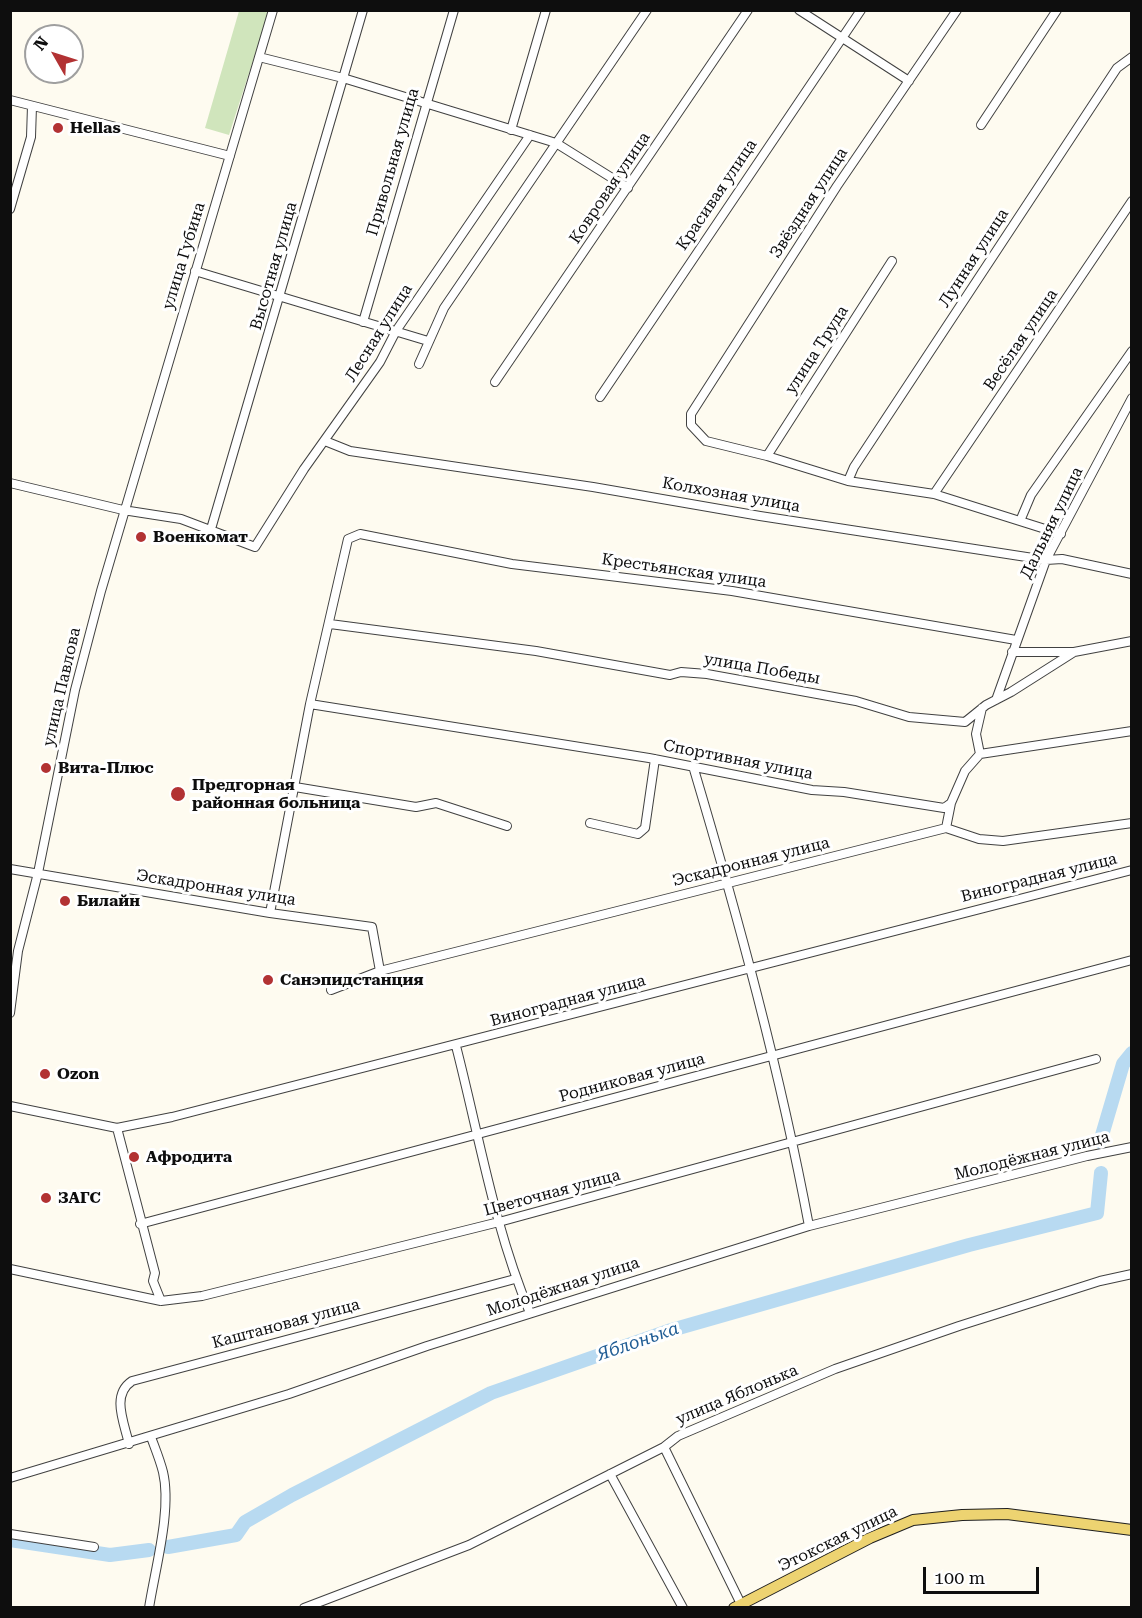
<!DOCTYPE html>
<html>
<head>
<meta charset="utf-8">
<style>
  body { margin:0 }
  #map { position:relative; width:1142px; height:1618px; overflow:hidden; background:#fefbf0; font-family:"Roboto Serif",serif }
  canvas { display:block }
  .frame { position:absolute; inset:0; border:12px solid #0e0e0e; pointer-events:none }
  .north { position:absolute; left:24px; top:24px; width:60px; height:60px; box-sizing:border-box; background:#fff; border:2px solid #9f9f9f; border-radius:50%; rotate:309deg; font-size:16px; font-weight:700; line-height:24px; text-align:center; color:#0e0e0e }
  .north::after { content:''; display:block; margin:auto; width:21px; height:27px; background:#b23233; clip-path:polygon(50% 0,100% 100%,50% 72%,0 100%) }
  .scale { position:absolute; left:923px; top:1567px; width:116px; height:27px; box-sizing:border-box; border:3px solid #0e0e0e; border-top:0; padding-left:8px; font-size:18px; line-height:21px; white-space:nowrap; color:#0e0e0e; -webkit-text-stroke:4px #fff; paint-order:stroke }
</style>
</head>
<body>
<div id="map">
<canvas width="1142" height="1618"></canvas>
<div class="frame"></div>
<div class="north">N</div>
<div class="scale">100 m</div>
</div>
<script>
const g = document.querySelector('canvas').getContext('2d');
g.lineJoin = 'round';
function fillPath(path, color) { g.fillStyle = color; g.fill(path, 'evenodd'); }
function stroke(path, color, width, dash) { g.strokeStyle = color; g.lineWidth = width; g.lineCap = dash ? 'butt' : 'round'; g.setLineDash(dash || []); g.stroke(path); }
function write(font, color, halo, rows, align = 'center') {
  g.font = font + ' "Roboto Serif",serif'; g.lineWidth = 6; g.setLineDash([]); g.textBaseline = 'middle'; g.strokeStyle = halo; g.fillStyle = color; for (const [text, x, y, turn = 0] of rows) {
    g.save(); g.translate(x, y); g.rotate((+turn || 0) * Math.PI / 180); g.textAlign = isNaN(turn) ? turn : align; if (halo) g.strokeText(text, 0, 0); g.fillText(text, 0, 0); g.restore();
  }
}
const green = new Path2D(`
  M239 11H269L229 135 205 128Z`);
const river = new Path2D(`
  M1100 1142 1123 1064 1132 1053
  M10 1540 110 1555 149 1550
  M168 1547 236 1535 245 1522 292 1495 491 1393 668 1331 969 1245 1097 1213 1101 1173`);
const minor = new Path2D(`
  M799 10 909 81
  M957 10 837 186 691 414V425L706 441 767 456 848 481 934 494 1061 534
  M259 57 343 78 556 143 628 188
  M10 100 230 156
  M981 125 1057 10
  M511 130 546 10
  M10 209 31 137 32 106
  M195 271 428 341
  M363 322 454 10
  M419 364 444 308 647 10
  M495 382 748 10
  M600 397 861 10
  M325 441 350 451 593 487 760 516 1046 560 1062 559 1132 574
  M767 456 892 261
  M848 481 854 467 1117 68 1132 57
  M10 483 123 510 181 519 255 547 304 469 380 362 396 331 530 135
  M934 494 1132 201
  M1020 521 1031 495 1132 351
  M211 529 363 10
  M330 624 536 651 670 675 681 672 707 674 856 701 909 717 965 722 986 705 1011 692 1074 652 1132 641
  M1012 652H1073
  M996 700 1046 560 1132 398
  M310 704 649 758 812 790 844 792 944 808 951 803 965 771 980 754 1132 731
  M980 754 976 734 982 708
  M693 766C738 917 780 1071 809 1226
  M295 787 416 807 436 803 507 826
  M590 823 638 834 645 828 655 759
  M946 828 951 803
  M10 869 270 913 372 927 380 971 946 828 979 839 1003 841 1132 823
  M270 913 310 704 348 539 360 534 512 564 732 591 1016 640
  M331 990 380 971
  M10 1013 18 951 38 873 75 690 101 591 273 10
  M456 1046C479 1135 494 1228 530 1313
  M10 1106 117 1128 172 1117 1132 870
  M117 1128 155 1273 153 1281 161 1301
  M140 1224 1132 960
  M10 1269 161 1301 202 1296 499 1222 1096 1059
  M129 1444C124 1422 111 1395 132 1381L515 1279
  M664 1447 741 1604
  M610 1474 683 1608
  M10 1478 289 1394 427 1346 809 1226 1087 1156 1132 1147
  M10 1534 94 1547
  M149 1608C155 1569 172 1510 163 1472 160 1460 155 1448 151 1437
  M304 1608 469 1545 664 1447 678 1436 835 1369 959 1326 1100 1281 1132 1274`);
const major = new Path2D(`
  M734 1608 870 1538 913 1520 962 1515 1007 1514 1132 1530`);
const markers = [
  [58,128,6,"#b23233"],
  [141,537,6,"#b23233"],
  [46,768,6,"#b23233"],
  [178,794,8,"#b23233"],
  [65,901,6,"#b23233"],
  [268,980,6,"#b23233"],
  [45,1074,6,"#b23233"],
  [134,1157,6,"#b23233"],
  [46,1198,6,"#b23233"]
];
const poiNames = [
  ["Hellas",70,128],
  ["Военкомат",153,537],
  ["Вита-Плюс",58,768],
  ["Предгорная",192,785],
  ["районная больница",192,803],
  ["Билайн",77,901],
  ["Санэпидстанция",280,980],
  ["Ozon",57,1074],
  ["Афродита",146,1157],
  ["ЗАГС",58,1198]
];
const streetNames = [
  ["Привольная улица",393,162,-74],
  ["Ковровая улица",610,188,-56],
  ["Красивая улица",717,195,-56],
  ["Звёздная улица",809,203,-57],
  ["улица Губина",184,256,-73],
  ["Лунная улица",974,258,-57],
  ["Высотная улица",274,266,-74],
  ["Лесная улица",379,333,-58],
  ["Весёлая улица",1021,340,-56],
  ["улица Труда",817,350,-57],
  ["Колхозная улица",731,495,10],
  ["Дальняя улица",1052,523,-64],
  ["Крестьянская улица",684,571,8],
  ["улица Победы",762,669,10],
  ["улица Павлова",62,687,-77],
  ["Спортивная улица",738,760,11],
  ["Эскадронная улица",751,862,-14],
  ["Виноградная улица",1039,878,-14],
  ["Эскадронная улица",216,888,9],
  ["Виноградная улица",568,1001,-15],
  ["Родниковая улица",632,1078,-15],
  ["Молодёжная улица",1032,1156,-14],
  ["Цветочная улица",552,1193,-15],
  ["Молодёжная улица",563,1287,-18],
  ["Каштановая улица",286,1324,-15],
  ["улица Яблонька",737,1395,-23],
  ["Этокская улица",838,1539,-26]
];
const waterNames = [
  ["Яблонька",638,1342,-19]
];
fillPath(green, '#d0e5bc');
stroke(river, '#b8daf1', 14);
stroke(minor, '#414141', 10);
stroke(major, '#1f1f1f', 12);
stroke(minor, '#fff', 8);
stroke(major, '#edd371', 10);
for (const [x, y, r, color] of markers) { const dot = new Path2D(); dot.arc(x, y, r, 0, 2 * Math.PI); g.fillStyle = color; g.fill(dot); stroke(dot, '#fff', 2); }
write('bold 16px', '#0e0e0e', '#fff', poiNames, 'left');
write('16px', '#0e0e0e', '#fff', streetNames);
write('italic 18px', '#225e95', '#fff', waterNames);
</script>
</body>
</html>
